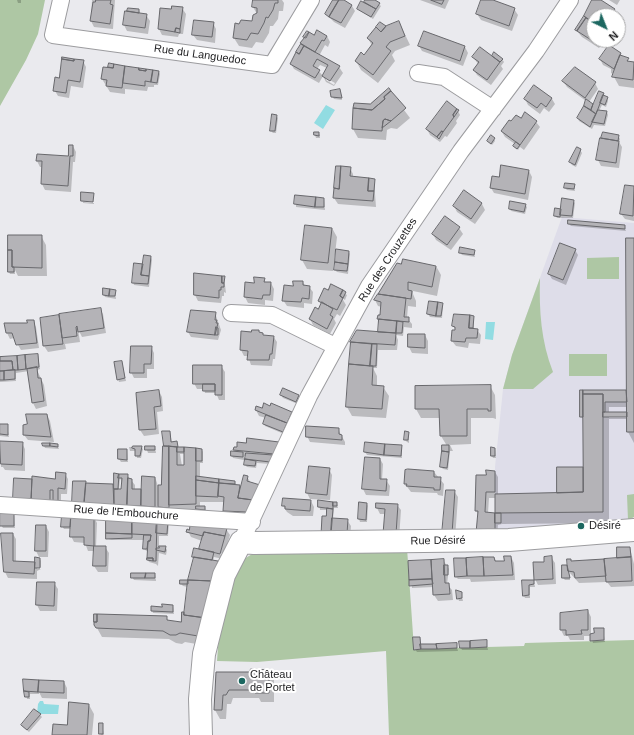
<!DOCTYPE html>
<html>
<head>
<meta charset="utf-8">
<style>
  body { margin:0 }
  #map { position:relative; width:634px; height:735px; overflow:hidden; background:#eaeaee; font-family:Helvetica,sans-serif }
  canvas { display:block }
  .north { position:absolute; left:586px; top:8px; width:40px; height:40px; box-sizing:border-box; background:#fff; border:1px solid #a5a5a6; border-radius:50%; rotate:137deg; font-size:11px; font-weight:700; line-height:16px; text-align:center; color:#1f1f21 }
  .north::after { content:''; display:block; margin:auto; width:14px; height:18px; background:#1c6760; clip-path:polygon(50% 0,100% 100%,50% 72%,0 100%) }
</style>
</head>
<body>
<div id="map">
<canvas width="634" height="735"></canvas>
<div class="north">N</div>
</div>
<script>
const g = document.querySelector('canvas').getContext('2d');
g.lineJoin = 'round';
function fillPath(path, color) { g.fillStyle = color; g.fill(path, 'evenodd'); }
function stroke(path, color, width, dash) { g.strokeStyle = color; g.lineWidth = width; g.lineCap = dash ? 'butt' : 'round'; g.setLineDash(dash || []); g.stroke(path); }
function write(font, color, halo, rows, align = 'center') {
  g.font = font + ' Helvetica,sans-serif'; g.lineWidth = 4; g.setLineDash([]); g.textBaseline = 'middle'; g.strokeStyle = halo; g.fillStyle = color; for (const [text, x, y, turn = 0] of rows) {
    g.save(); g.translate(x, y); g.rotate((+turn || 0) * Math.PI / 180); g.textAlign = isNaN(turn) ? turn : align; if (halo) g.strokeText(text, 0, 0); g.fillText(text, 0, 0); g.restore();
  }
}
const built = new Path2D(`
  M562 217 634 223V517L630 519 495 532V467L503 389 512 355Z`);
const green = new Path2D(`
  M0 0H45L38 34 26 60 0 106Z
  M619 257V279H587V258Z
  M540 278C539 311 541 341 553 372L533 389H503L512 355Z
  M569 354H607V376H569Z
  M634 494V517L628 520 627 495Z
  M407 548 414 649 524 646 525 643 634 640V735H389L386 651 257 662 217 661 221 606 236 564 257 551Z`);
const water = new Path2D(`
  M326 105 335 110 323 129 314 123Z
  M486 322H495L493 340 485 339Z
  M40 701H43L44 704 59 705 58 714H37L38 704Z`);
const shadow = new Path2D(`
  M17 0H21V3H18Z
  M92 0H115L113 29 94 27 91 21Z
  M254 0H282L284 3 283 11H279L278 19 273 26H270L269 33 263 43 256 42 252 48 239 46 234 38 239 25 253 22 257 14 253 7Z
  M334 0H342L352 6 355 11 345 28 334 22 326 14Z
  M366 0H373L381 6 373 19 358 9Z
  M420 0H449L445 9Z
  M483 0H490L514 9 518 15 512 31 481 20 477 14Z
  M594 0H600L614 10 618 15 594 16V40H604L599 48 582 37 576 30Z
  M609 0H620L617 5Z
  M182 8 186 14 183 34H179L178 37 162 35 159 29 161 9 172 10Z
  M139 10 140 14 146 15 150 21 148 34 127 31 124 25 126 12Z
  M399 22 410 45 395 51 392 55 395 61 378 83 361 70 356 61 365 56 372 46 368 38Z
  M213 23 216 29 215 43 197 40 193 35Z
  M327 36 330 42 328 47 325 45 319 56 339 67 343 73 334 86 326 82 323 76 319 83 294 69 291 64 304 38ZM320 65 327 68 323 76 317 69ZM326 78 335 83 334 85 326 80Z
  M419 46 465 47 468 53 463 66 422 51Z
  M620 54 630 62 634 63V88L619 86 614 77 615 71 613 74 611 73V69L603 65 600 59Z
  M473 57 502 59 504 62 501 66 503 69 491 85 477 75 474 70 478 64Z
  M83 61 86 67 83 88 71 86 69 98 58 96 55 91 60 79Z
  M113 65 159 72 160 74 158 85H154V87H148L147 91 125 89V94L110 92 102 79 110 69 109 67Z
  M563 81 595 83 598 89 589 102 594 106 607 98 608 101 606 107 602 105 599 111 607 112 608 115 605 126 594 125 592 129 579 121 578 118 586 101 567 87Z
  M534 86 552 99 555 104 549 112 544 108 540 114 528 105 525 99Z
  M340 90 342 100 334 99 332 96Z
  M389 90 410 118 397 129 391 128 387 130 386 140 358 138 353 129 371 105Z
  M447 102 458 111 460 115 456 121 457 123 447 137 445 136 440 142 430 135 427 129Z
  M276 116 278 118 276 133H273L271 131Z
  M521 120 536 122 540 127 524 150 520 147 518 150 514 146 515 144 505 137 502 132 511 122Z
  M318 133 320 135V138H316L315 135Z
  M603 133 618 136 620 139 619 142 622 147 619 168 601 166 598 160Z
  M494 138 495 141 492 145 488 141Z
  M73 146 76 152 75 162H73L71 192 45 190 42 184 43 167H40L37 161 69 157Z
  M580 150 582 153 576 167 572 165 570 162Z
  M350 168 353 174V178L374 180 376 207 338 204 334 198Z
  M529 171 532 177 528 200 494 193 491 188 500 178Z
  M574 185 575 191 567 190 565 188Z
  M626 186 634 187V221L625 219 621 214Z
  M465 191 482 204 485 210 475 224 457 212 454 206Z
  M296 196 324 199 325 210 296 207Z
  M573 201 575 203 573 218H557L555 215Z
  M83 202 94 203V204L83 203Z
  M525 205 527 207 525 214 511 211 510 209Z
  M445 218 459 228 463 234 451 250 436 240 433 234Z
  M569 224 624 226 626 231 571 226Z
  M332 228 337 237 333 271 307 269 302 260Z
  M41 236 46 245 47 276H18L15 270V274H10L9 272Z
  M634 239V443L628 432V419H609V523L502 524 498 525 497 537 476 511 487 476 495 472 498 477V495L558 493 584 468V419L581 417V391H626L627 394ZM609 407H628L632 418H609ZM489 498H496V514L488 513Z
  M575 250 578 255 566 285 552 279 549 274Z
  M474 251 475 257 462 255 460 252Z
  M349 252 350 254 348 274 337 272 335 270Z
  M151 257 152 260 149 287 134 285 133 282Z
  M436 266 441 275 437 296 413 291V294L416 301V307L408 306 407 318 412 324V328L404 327 403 336 396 335 398 340 397 350H378L377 368H373L377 376V386L383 387 389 396 386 418 352 416 347 407 351 342 357 331 380 333 378 319 382 307 378 306 375 300Z
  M195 274 224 277 226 293 224 292V296H222L221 303 198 301 195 295Z
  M264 279 266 283H271L274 289 273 301 265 300V305L248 303 245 297 246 283 255 284Z
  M303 282 305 286 309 287 313 292 312 304 304 303V308L287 306 283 300 293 287Z
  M331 285 347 295 345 300 342 298 346 305 340 316 337 314 334 319 336 323 330 334 313 325 310 319 319 310 322 305 319 301Z
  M115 291 116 299 105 297 104 295Z
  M442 304 443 306 442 318 430 317 428 314Z
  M100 309 103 314 106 333 82 337 78 329 80 342 65 344 66 349 48 352 44 346 41 319Z
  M215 313 221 330 218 340 191 337 188 332 189 319Z
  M473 317 474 329 477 330 481 335 480 344 469 343 468 348 456 346 452 341 457 332 453 326Z
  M33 321 36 327 39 348 21 350 14 338 10 339 7 333Z
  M258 331 263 336H273L277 342 275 359H273L272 366 251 365 248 356H244L241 350 242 332Z
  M425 335 428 341V354L412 353 409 347Z
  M151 347 154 353V369H147V378H134L131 372Z
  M38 355 40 369 37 370 44 385 47 406 36 409 33 403 29 371 16 373V381L0 382V358Z
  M122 362 126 381 119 382 118 379Z
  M221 366 225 372V400H219L216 393H205L204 389H197L194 383Z
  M490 386 495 395 496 419 493 418H471V444L450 445 453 451H450L448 470 443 469 441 467 447 446 441 436 440 418H421L416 409Z
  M283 389 299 396 300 398 298 404 283 398 281 395Z
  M159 391 162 397 163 411 157 412 159 434 144 436 140 430Z
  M256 410 291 413 294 418 284 434 265 426 264 424 266 418 259 416Z
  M47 415 50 421 54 442 28 440 24 435Z
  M0 425H7L9 437 0 436Z
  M338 429 345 442V445L310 442 307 436Z
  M170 432 172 443 176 442 178 448 202 450 203 452V463H200V478L235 482 236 486H241L245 476 247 477 251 483 250 517 227 516 224 511 225 502H200V507H205L206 512 175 514 171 508V513H163L158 504 157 513 76 509 74 482 112 485 115 490V475H127L135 485V490H142L155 477 158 486H162L165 445ZM180 454H185V466H182ZM120 478 122 483V490H119Z
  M409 433V443L407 442 405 440Z
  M0 442 22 443 25 449V471L5 470 3 467H1Z
  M278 443 271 464 257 463 256 468 247 467 245 465 247 456H244V460L233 458 232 456 236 453 234 450Z
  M57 444 59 449 45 448 44 446Z
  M402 446V458L367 455 365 452Z
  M129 447H141L143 449 141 458H137L136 451H130Z
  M146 447H155L156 453H148Z
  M495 449 496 458H493L492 456Z
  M127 450 128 462H121L119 459Z
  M380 459 383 464 382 480H386L390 486 389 496 366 495 363 489Z
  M329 469 332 475 330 500 310 499 307 493Z
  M434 472 444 484 443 496 438 495 437 493 411 492 405 484Z
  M65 474 68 479 67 494H61V508H57L53 501V507L33 480H56Z
  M454 491 458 497 455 539 446 540Z
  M311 501 314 507 313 516H293L287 512 283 506Z
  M319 501 337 503 338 508H334L333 519 347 520 351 526 350 540 327 517 328 510H320Z
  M360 503 367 504 368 506 367 522H360L359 519Z
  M397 505 401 510 399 539 386 514H380L377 508Z
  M14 514 15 528H3L1 525Z
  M63 516 94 517 97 523 96 547H105L109 553 108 572H98L94 566V551H88L85 543 74 542 71 536V529H64L62 526Z
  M169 523 168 536H159V546L165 547 167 550 166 555 159 553 158 566 156 564 149 562 148 560V552L144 549V540H108Z
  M46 526 49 532 48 557H39L36 551Z
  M226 529 230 535 224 554 211 550 214 553 224 555 223 559 214 557 213 561 217 562 221 568 208 646 185 642 182 644 176 643 169 639 102 637 97 628 166 617 169 622 182 623 183 613H185L188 587 183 586 181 584 189 581 194 559 193 557 200 550 202 541 191 537 188 531Z
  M13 534 16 539V562L34 563 36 566 40 559 41 561V567H37V569H41L37 571V579L8 578 5 572Z
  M630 548 634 564V586L611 587 607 582 579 583 569 572 570 580H565L563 578V566H568L571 560 572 562 619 559 618 558Z
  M511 557 514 563 515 580 471 582 470 579H458L456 577 494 558 497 562H505Z
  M551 557 555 563 556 584 538 585 535 579 545 563Z
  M443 560 449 569 447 584 452 590 453 600 438 601 434 595V587L412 588 409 562Z
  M155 574 156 581 134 580 132 577Z
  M523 581H534L535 587H530V598H525L524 596Z
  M54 583 58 589 57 611H40L37 605Z
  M461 593 463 601H459L458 598Z
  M173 606 174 614 153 613 152 610V607Z
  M588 611 591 617V635L603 629 605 642 593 643 591 636H584V640H570L568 636H564L561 630V614Z
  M419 638 421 645 456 644 458 651 417 652 415 649Z
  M486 641 488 650H462L461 648Z
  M269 671 274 680V702H261L259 698H233L231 704H227L226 719H220L215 710 217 673Z
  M24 680 64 682 67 688V699L42 698 39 692V694H30V699H27Z
  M89 705 94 714 92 735H53L68 726Z
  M40 715 42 717 29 732 23 727 22 725Z
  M102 724 104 735H101L100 733Z`);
const building = new Path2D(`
  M96 0H111L110 4 113 5 110 24 90 21 93 2H95Z
  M253 0H278V3H275L273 10 268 18 266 17 264 23 258 34 251 33 247 40 233 38 235 23 239 24 241 20 252 21 253 15 257 13V8L252 7Z
  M333 0H339L329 17 325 14Z
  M339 0H344L352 5 341 23 329 17Z
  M365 0H375L380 3 376 9 364 2Z
  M431 0H444L442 4Z
  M481 0H493L515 8 509 26 476 14Z
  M592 0H601L615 9 610 16H594V23L584 16Z
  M361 1 376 9 371 17 357 9Z
  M172 6 183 7 180 29 176 28 175 32 158 29 160 8 171 9Z
  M128 8 139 9V13L127 11Z
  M125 11 147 14 145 28 123 25Z
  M584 16 586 18 577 31 575 30Z
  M586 18 594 23V40H598L596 43 577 31Z
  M194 20 214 22 212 37 192 35Z
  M399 21 405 36 390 42 386 47 391 51 373 75 355 61 361 52 364 55 373 43 367 38 376 27 381 32 386 26Z
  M380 22 386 26 381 32 376 27Z
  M176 28 180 29V33L175 32Z
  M317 30 327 36 324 41 322 40 315 52 300 43 309 32 314 35Z
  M307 31 309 32 306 38 303 37Z
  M424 31 465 46 460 61 418 46Z
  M301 44 304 46 299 54 296 52Z
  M609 45 621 53 614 69 599 59Z
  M304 46 340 66 330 81 322 76 328 65 317 59 313 66 320 70 315 78 290 64 296 52 299 54Z
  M480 47 500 62 487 80 473 70 479 62 472 57Z
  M494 52 503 59 500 62 492 56Z
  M620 55 629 58 627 61 634 62 633 80 612 77Z
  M62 57 74 59V61L62 59Z
  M62 59 74 61V59L84 60 80 82 68 80 66 93 53 91 55 77 59 78Z
  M109 63 114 64 113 68 108 67Z
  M114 64 125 66 122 88 106 86 107 80 101 79 103 67 113 68Z
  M125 66 139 68V70L146 71V69L153 70 151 82 145 81V86L123 83Z
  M575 67 596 82 585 98 562 81Z
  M139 68 146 69V71L139 70Z
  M153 70 159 71 157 83 151 82Z
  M534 85 552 98 546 107 541 103 537 108 524 99Z
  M389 88 391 91 384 97 385 99 372 110 353 108 354 103 370 104Z
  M340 89 342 98 331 97 330 91Z
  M391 91 406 108 391 121 385 119 383 121 382 131 352 129 353 108 372 110 385 99 384 97Z
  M599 91 604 93 596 114 591 110Z
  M603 95 608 97 605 105 600 103Z
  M586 99 593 104 591 110 584 106Z
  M447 101 457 109 453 115 454 117 443 132 442 131 437 137 426 129Z
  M584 106 596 114 590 127 577 118Z
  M457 109 459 110 454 117 453 115Z
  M598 110 607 111 604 124 592 122Z
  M525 112 537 121 520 145 501 131 509 120 511 121 516 115 521 118Z
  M272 114 277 115 275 131H270Z
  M385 119 391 121 382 128 383 121Z
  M442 131 443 132 439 139 437 137Z
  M314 132H319V136L314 135Z
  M603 132 619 135 618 141 601 138Z
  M491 135 495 138 491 144 487 141Z
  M600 138 619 141 616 163 596 160Z
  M516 142 520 145 517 149 513 146Z
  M69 145H73V156H70L68 186 41 184 42 161H36L37 154 68 156Z
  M577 147 581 149 575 165 569 162Z
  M501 165 529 170 525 194 490 188 492 176 499 177Z
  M336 166H341L339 189 334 188Z
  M341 166 351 167 350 176 369 178 368 191H374L373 201 333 198 334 188 339 189Z
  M369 178 375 179 374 191H368Z
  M565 183 575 184 574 189 564 188Z
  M625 185 634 186 633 216 620 214Z
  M464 190 482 203 471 219 453 206Z
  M81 192 94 193 93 202 81 201Z
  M295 195 316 197 315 207 294 204Z
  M316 197 324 198V207H315Z
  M562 198 574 200 572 216 560 215Z
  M510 201 526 204 524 212 509 209Z
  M555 208 561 209 560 217 554 216Z
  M445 216 460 227 447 245 432 234Z
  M568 220 625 225V229L568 224Z
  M305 225 332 228 328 263 301 260Z
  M8 235H42V268L12 267V250H8Z
  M626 238H634V432H627Z
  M560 243 576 249 563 280 548 274Z
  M460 247 475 250 474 255 459 253Z
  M336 249 349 251 348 264 335 262Z
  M8 250H12V267H14V272H8Z
  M144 255 151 256 149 276 141 275Z
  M403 259 436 266 432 287 408 282V290L412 291 411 299 378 294 397 263 401 264Z
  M335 262 348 264 347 271 334 270Z
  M134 263 143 264 141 275 149 276 148 284 132 283Z
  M194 273 222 276V283H224V287H221V290H219V298L194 295Z
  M222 276H225L224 283H222Z
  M254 277 265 278 264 282H271L270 295H263L262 299 244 297 245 282 254 283Z
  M293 281H303V285L310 286 309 299 302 298 301 302 282 301 284 285 293 286Z
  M331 284 343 290 340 296 343 298 337 310 318 301 324 288 328 290Z
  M103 288 110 289 109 296 103 295Z
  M110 289 116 290 115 296H109Z
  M343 290 346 292 343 298 340 296Z
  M378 294 406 298 404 317H409V322L377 319 378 315H380L381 302 374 300Z
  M429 301 438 302 436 316 427 314Z
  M322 302 333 309 330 315 333 317 327 329 309 319 315 307 318 309Z
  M438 302 443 303 441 316H436Z
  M101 308 104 328 78 332 77 326 76 327 77 336 62 338 59 314Z
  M191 310 216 312 215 320H217L216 323H218L215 335 187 332Z
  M454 314 470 315 469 328 478 329 477 338H466L465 342 451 341 452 330H455V327L452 326Z
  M59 315 63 344 43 346 40 318Z
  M470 315 474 316 473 328H469Z
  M379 319 397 321 396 333 378 332Z
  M27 320H34L37 343 16 345 12 333H6L4 323H27Z
  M397 321 403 322 402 333H396Z
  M216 327 218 328V335H215Z
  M252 330H259V332L263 333V335L274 336 272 354H270L269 360H247L248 351 240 350 241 331 251 332Z
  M357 330 396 333 395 345 350 342Z
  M408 334H425V348L408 347Z
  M351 342 372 344 370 366 349 364Z
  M372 344H377L376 366H370Z
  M131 346H152L151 364H144V373H130Z
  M38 354 39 367 26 369 25 355Z
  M25 355 26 369 18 370 17 356Z
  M17 356 18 370H13L12 361H0V357Z
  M0 361H12L13 370 0 371Z
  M122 361 125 378 117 380 114 362Z
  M349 364 373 366 372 385 384 386 382 409 346 407Z
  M193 365H222V395H215V384H193Z
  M37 367 38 378H41L44 401 32 403 27 369Z
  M15 370V379L4 380V371Z
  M0 371H4V380H0Z
  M203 384H215V391H203Z
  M491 385V411H488V409H467V436H440L439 409H415V386Z
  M283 388 299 395 296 402 280 395Z
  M159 390 161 406 154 407 156 429 139 430 136 393Z
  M580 390H583V417H580Z
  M583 390H626L627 402H605V412H603V394H583Z
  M583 394H603V512L495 513V494L583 492Z
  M264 403 270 406 271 403 292 412 287 423 255 410 256 406 262 408Z
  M603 412H627V417H603Z
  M26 414H47L51 437 23 435V425L27 424Z
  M266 415 287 423 283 432 263 424Z
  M0 424H8V435L0 434Z
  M306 426 339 428V434L342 435V440L306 437Z
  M162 431H170L171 442 177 441 178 447 164 446Z
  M405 431 409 432 408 440H404Z
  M247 438 279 442 274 454 233 450 234 447H237V442L246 443Z
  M0 441 23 442 22 465 1 464Z
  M365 442 385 444 384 455 364 452Z
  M42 443H50V446H43Z
  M50 443 58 444V447L50 446Z
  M385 444 402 445 401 456 384 455Z
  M442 445H449V452L442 451Z
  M133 446H142L140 456H135V449L132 448Z
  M145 446H155V450H145Z
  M163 446H169V508L158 507V485H161Z
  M169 446 177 447V465H184V447L196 448V504L169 505Z
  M177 447H184V452H177Z
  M491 447 495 448V456H491Z
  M196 448 202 449V461H196Z
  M118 449H127V460L118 459Z
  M231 451 243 452V457L231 456Z
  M442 451 449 452 447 468 440 467Z
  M246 453 273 455 270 462 245 459Z
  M365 457 380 458V479H387L386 491 362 489Z
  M245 459 256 461 255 466 244 465Z
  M309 466 330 468 327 495 306 493Z
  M557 467H583V492L557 493Z
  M408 469 434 471V477H441L440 490H434V488L406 486 407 484H404L405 470Z
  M486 470 495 471V492H486L485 512 495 513V532L476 533 478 511H475L476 475H486Z
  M56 472 66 473 65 489 58 488V502H53V490H50V502L31 501 32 476 55 479Z
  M114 473 119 474 118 489H114Z
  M119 474H128L127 506H114V489H121L122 478H118Z
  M244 475 248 476 247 481 260 485 253 500 238 498Z
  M142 476 155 477V507L141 506Z
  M196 476 219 479V483L196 480Z
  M14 478 32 479 31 501 13 499Z
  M128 478 132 479V489H141V506H127Z
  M219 479 235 481V484L219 483Z
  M196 480 219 483 218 497 196 496Z
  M73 481H86L84 505 72 504Z
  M86 483 113 484 114 506 84 505Z
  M219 483 240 485 238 498 253 500 246 512 223 511 224 497 218 496Z
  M446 490H455L452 534H442Z
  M283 498 311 500 310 511 285 509V506H282Z
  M318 500 333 502V509L318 507Z
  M333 502H337V506H333Z
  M359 502 367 503 366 520 358 519Z
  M376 503 398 504 396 534H383L385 509 376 508Z
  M196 506H205V510L196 509Z
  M327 508 333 509 331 534 321 535 322 516H326Z
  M0 512 14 513V526H0Z
  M495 513H501V523H495Z
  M62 515H71L70 527H61Z
  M71 515 94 516V546L84 545V537H70Z
  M106 517 132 518V534L106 533Z
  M132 518 157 519 156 561H153V558H147L148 541H150L151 535 132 534Z
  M332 518 348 519 347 534H331Z
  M157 519 168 520 167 534 156 533Z
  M191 521 227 528 225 536 204 532 203 536 186 532 187 529 189 530Z
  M36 525H46V551H35Z
  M204 532 225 536 220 554 199 549Z
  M1 533H13V561L35 562 34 574 4 572Z
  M106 533 132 534V538L106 539Z
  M144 535H151L150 541H148L147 549H143Z
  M94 546H106V566H93Z
  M159 546H166L165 552 156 550V548H159Z
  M617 547H630L631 557 617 558Z
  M194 548 214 552 212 560 192 557Z
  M504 556H511L513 575 484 576 483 557H494L495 561H504Z
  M552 556 553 579 534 580 533 562H544V557Z
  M35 557 40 558V568H35Z
  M194 557 218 561 212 581 188 580Z
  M483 557 484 576H467L466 558Z
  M631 557 632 581 606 582 604 559Z
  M147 558H153V561L147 560Z
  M454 558H466L467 576 455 577Z
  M444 559 445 583H449L450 594 433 595 431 560Z
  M567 559H571V561L604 559 606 576 575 578 574 572 568 571Z
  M431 560 432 579 409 580 408 561Z
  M444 565H448V575H444Z
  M562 565H567L570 578H562Z
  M131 573H146L145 578H131Z
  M146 573H155V578H145Z
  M432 579 433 584 409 586V580Z
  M180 580H188V584H180Z
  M188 580 212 581 206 618 184 615Z
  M522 580H534V584L529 585V595L523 596Z
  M37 582H55L54 606 36 605Z
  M456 590 462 592V598L457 599Z
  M162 604 173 605V612L151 611V606L162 607Z
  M588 610V630H581L582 634 566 635V630H560V613Z
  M182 612H184V615L206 618 204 637 180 633 176 635H170L163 631 96 628 94 625V622H97V614L167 616V620L181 622Z
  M94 614H97V622H94Z
  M594 628H604V640L590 641V634L594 633Z
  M413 637H420L421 649 414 650Z
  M487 640V647L470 648V641Z
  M459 641H470V648H460Z
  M457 643V648L437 649 436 644Z
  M420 644H436L437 649H421Z
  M251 669 269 670V693H255V690H229L226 695H223L222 710H214L216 672H249Z
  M23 679 39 680 38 692 24 691Z
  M39 680 64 681V693L38 692Z
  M24 691 29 692V697H25Z
  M69 702 89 704 87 735H52L53 724 67 725Z
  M34 709 41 714 27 730 21 725Z
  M99 723H103V734H99Z`);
const street = new Path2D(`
  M61 0 53 35 272 65 311 0
  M418 73 444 77 493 109
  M231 313 272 315 335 346
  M0 505 252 522
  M241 542 309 396 369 286 461 151 536 51 570 0`);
const secondary = new Path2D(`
  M201 735 200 699 204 654 224 575 241 542 254 543 509 540 634 530`);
const markers = [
  [581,526,4,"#1c6760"],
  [242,681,4,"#1c6760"]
];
const streetNames = [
  ["Rue du Languedoc",200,55,8],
  ["Rue des Crouzettes",388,260,-57],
  ["Rue de l'Embouchure",126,513,4],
  ["Rue Désiré",438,541,-1]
];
const poiNames = [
  ["Désiré",589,526],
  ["Château",250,675],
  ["de Portet",250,688]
];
fillPath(built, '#dedde9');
fillPath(green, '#aec7a4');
fillPath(water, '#92dce2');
fillPath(shadow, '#0003');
fillPath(building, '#b4b3b7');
stroke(building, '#68686c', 1);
stroke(street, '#9c9c9f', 18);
stroke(secondary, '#9c9c9f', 24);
stroke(street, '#fff', 16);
stroke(secondary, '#fff', 22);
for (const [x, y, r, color] of markers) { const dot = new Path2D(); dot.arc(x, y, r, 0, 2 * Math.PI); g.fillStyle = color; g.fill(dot); stroke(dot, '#fff', 1.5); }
write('11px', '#1f1f21', '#fff', streetNames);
write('11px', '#1f1f21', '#fff', poiNames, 'left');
</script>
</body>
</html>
